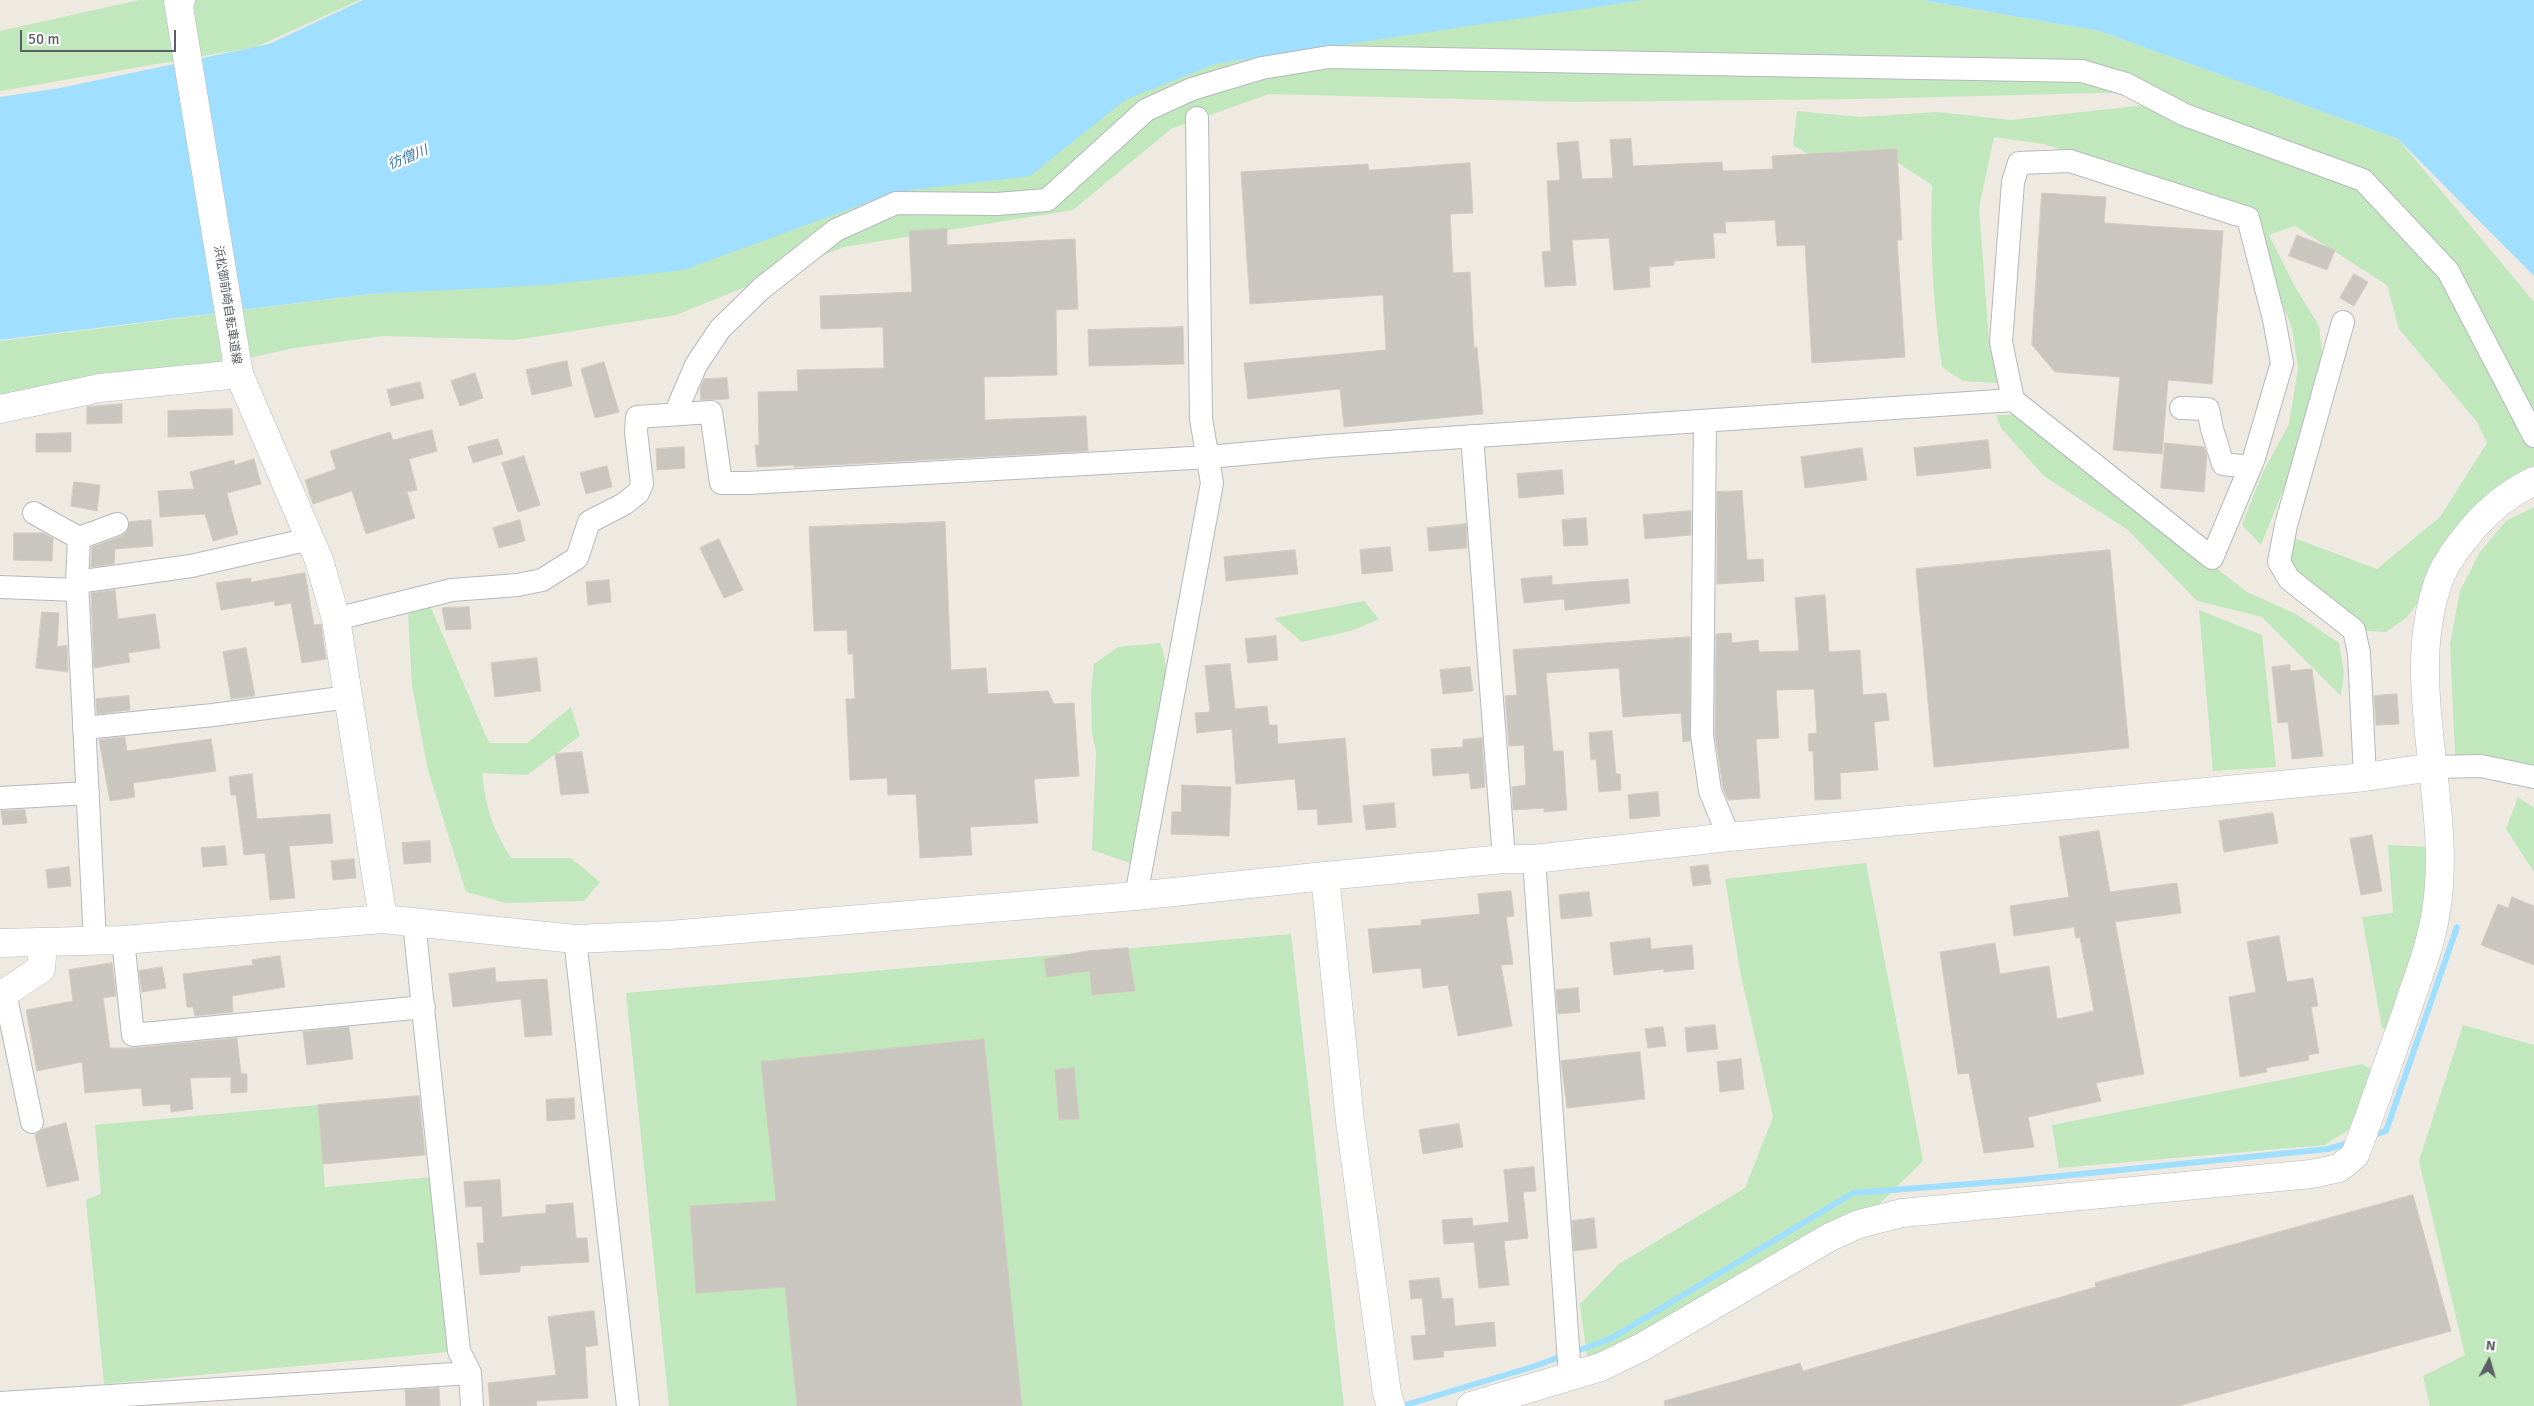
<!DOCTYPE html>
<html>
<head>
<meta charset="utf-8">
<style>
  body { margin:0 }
  #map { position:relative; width:2534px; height:1406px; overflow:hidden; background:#eeeae2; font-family:Signika,sans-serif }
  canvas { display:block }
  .north { position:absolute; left:2464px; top:1336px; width:50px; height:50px; -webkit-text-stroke:4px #fff; paint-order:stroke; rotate:6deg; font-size:14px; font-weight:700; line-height:20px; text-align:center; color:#5a5f63 }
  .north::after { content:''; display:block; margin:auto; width:18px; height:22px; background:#5a5f63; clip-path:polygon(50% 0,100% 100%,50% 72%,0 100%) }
  .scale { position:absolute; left:20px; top:30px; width:156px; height:22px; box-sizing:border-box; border:2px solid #5a5f63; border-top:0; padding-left:6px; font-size:15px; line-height:18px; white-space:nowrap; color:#5a5f63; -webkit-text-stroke:4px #fff; paint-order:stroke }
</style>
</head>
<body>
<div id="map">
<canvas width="2534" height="1406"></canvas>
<div class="north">N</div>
<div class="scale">50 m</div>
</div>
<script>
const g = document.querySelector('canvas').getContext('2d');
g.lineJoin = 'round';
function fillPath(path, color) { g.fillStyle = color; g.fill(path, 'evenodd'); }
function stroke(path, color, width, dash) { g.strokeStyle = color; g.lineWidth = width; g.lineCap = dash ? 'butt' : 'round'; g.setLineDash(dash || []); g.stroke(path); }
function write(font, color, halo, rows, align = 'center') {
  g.font = font + ' Signika,"Noto Sans JP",sans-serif'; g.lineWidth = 4.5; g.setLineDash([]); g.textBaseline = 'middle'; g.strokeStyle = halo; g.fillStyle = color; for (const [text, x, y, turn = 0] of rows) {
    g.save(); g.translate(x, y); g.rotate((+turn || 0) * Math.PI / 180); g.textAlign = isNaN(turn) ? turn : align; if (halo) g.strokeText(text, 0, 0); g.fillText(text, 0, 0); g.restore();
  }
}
const green = new Path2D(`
  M139 0H360L256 47 0 91V31Z
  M1588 0H1921L2099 31 2398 139 2534 302V435L2531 442 2534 449V465L2509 485 2406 618 2386 632 2354 630 2289 579V536L2377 569 2440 517 2487 443 2477 422 2399 329 2387 285 2295 226 2269 235 2294 285 2319 326 2326 384 2261 545 2242 525 2262 474 2289 424 2298 368 2292 328 2266 262 2261 223 2135 172 2043 144 1994 137 1979 208 1989 341 2013 384 1963 381 1942 367C1933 306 1930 246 1932 185L1895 161 1828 166 1793 145 1797 111 1860 117 1938 112 2011 120 2162 103 2363 180 2141 92 1861 99 1571 102 1269 94 1171 129 1073 210 844 247 676 315 515 340 383 336 294 348 0 413V341L370 294 622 277 1143 80 1350 32Z
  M1996 415H2018L2247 592 2296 614 2339 643 2344 673 2341 696 2262 617 2197 601 2128 530 2044 476 2001 428Z
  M2534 507V763L2533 765 2455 755 2450 644 2460 591 2480 552 2506 521Z
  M426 596 489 743H527L571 707 580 736 527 775 482 773C486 809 492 827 511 858H571L600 882 584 901 506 903 466 892 428 770 412 686 408 615Z
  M1364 601 1379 619 1354 630 1302 642 1274 618Z
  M2199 610 2262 635 2276 767 2213 771Z
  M1160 643C1179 680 1149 820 1142 867L1092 850 1096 751 1092 733 1091 694 1094 664 1118 647Z
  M2518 797 2534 808V872L2506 829Z
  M2388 845 2430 847 2424 915 2387 1029 2382 1028 2362 917 2393 913Z
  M1866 863 1923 1161 1859 1224 1589 1371 1580 1304 1619 1264 1745 1188 1773 1117 1740 971 1725 879Z
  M1291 934 1344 1406H669L626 993Z
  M2463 1025 2534 1045V1406H2430L2423 1376 2465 1355 2419 1161Z
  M2363 1064 2372 1070 2352 1128 2325 1145 2059 1168 2052 1125Z
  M318 1105 325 1187 443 1176 459 1351 104 1384 86 1200 101 1194 95 1125Z`);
const water = new Path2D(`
  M363 0H1643L1215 64 1125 100 1030 176 896 192 684 270 546 285 370 294 0 340V97L60 88 269 44Z
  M1921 0H2534V276L2398 139 2099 31Z`);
const stream = new Path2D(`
  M2371 1136 2386 1131 2457 927
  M1402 1406 1532 1367 1610 1339 1853 1193 2021 1180 2328 1149 2352 1142`);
const building = new Path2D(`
  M1631 139 1633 166 1722 162 1723 171 1773 169 1772 156 1897 149 1902 240H1897L1905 357 1812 363 1805 245 1777 246 1775 220 1725 222 1726 233H1713L1715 258 1674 261V265L1649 267 1650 287 1614 290 1609 238 1572 240 1576 285 1545 287 1542 252 1551 251 1547 181 1560 180 1557 143 1578 141 1582 179 1613 178 1610 140Z
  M1470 163 1473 213 1450 214 1453 273 1470 272 1474 348 1477 347 1483 414 1344 427 1340 389 1248 399 1244 363 1386 350 1383 295 1250 304 1241 172 1368 164 1369 170Z
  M2042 193 2106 197 2104 223 2223 231 2212 384 2168 380 2162 454 2113 450 2120 377 2055 372 2032 345Z
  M947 229V245L1075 239 1078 309 1056 310 1057 375 984 377 985 420 1086 416 1088 451 794 467V465L757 467 755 445H759L758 392 798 391 797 370 884 368 883 327 821 329 820 296 912 292 909 231Z
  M2297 235 2335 250 2327 270 2289 256Z
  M2354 274 2368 282 2354 306 2340 298Z
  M1183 327 1184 364 1089 366 1088 330Z
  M567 361 572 386 532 395 526 370Z
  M604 362 619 412 595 418 581 369Z
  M475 373 483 398 460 406 451 381Z
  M727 378 729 399 701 400 700 389 704 379Z
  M420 382 424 398 391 406 387 390Z
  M122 404V423L87 424V407Z
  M232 409 233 435 168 437V411Z
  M432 430 437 451 409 459 417 490 407 492 415 518 366 534 352 491 313 504 305 480 336 469 330 451 390 432 393 440Z
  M71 433V452H36V434Z
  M498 439 503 454 473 463 468 447Z
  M1988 440 1991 468 1917 476 1914 448Z
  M2165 443 2204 447 2207 456 2204 492 2161 488Z
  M684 447 685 468 657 470 656 449Z
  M1862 448 1867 480 1805 488 1801 457Z
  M524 456 540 505 518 512 502 463Z
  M254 459 261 484 227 493 238 534 213 541 205 514 160 517 158 491 194 489 190 472 234 460V465Z
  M607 466 612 487 586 494 580 473Z
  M1562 470 1564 494 1519 498 1517 474Z
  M74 482 100 485 97 511 71 506Z
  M1742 491 1747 560 1763 559 1764 581 1717 584V492Z
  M1691 511V535L1645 539 1643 515Z
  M1586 518 1588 545 1564 546 1562 520Z
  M151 520 153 546 115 549 114 564 91 567 92 547 122 536 127 532 130 522Z
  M520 520 525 541 499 548 493 528Z
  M945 522 951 670 986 668 988 694 1048 691 1054 704 1074 703 1079 776 1034 779 1038 823 970 827 972 855 920 858 916 794 888 795 887 778 850 780 846 699H855L853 654H848L847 630 814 631 809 527Z
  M1466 524 1467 548 1429 551 1427 528Z
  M14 533H43L53 538 52 561 14 560Z
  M719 539 743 590 724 598 700 548Z
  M1390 547 1393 571 1362 574 1360 550Z
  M1295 550 1298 574 1226 581 1224 557Z
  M2110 550 2129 748 1934 767 1916 569Z
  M305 573 314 625 321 624 326 659 302 663 291 603 275 606 274 601 221 610 216 583 251 578V582Z
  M1552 576V585L1628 579 1630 603 1565 610 1564 599 1524 603 1521 579Z
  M609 580 611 602 588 605 586 582Z
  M115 590 118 619 155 614 160 648 128 653 130 662 94 668 91 593Z
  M1825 595 1829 652 1860 650 1863 695 1886 693 1889 720 1874 722 1878 770 1840 773 1841 799 1815 800 1813 751H1809L1808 734 1817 733 1814 689 1776 690 1779 738 1756 739 1760 798 1728 800 1723 788 1715 734 1716 634 1731 633 1732 643 1758 640 1759 652 1799 651 1795 598Z
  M469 607 471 629 446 630 442 608Z
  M42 612 59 613 57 647 67 645 68 672 36 668Z
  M1276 636 1278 660 1248 663 1245 639Z
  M1690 637V741L1683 742 1681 713 1623 717 1619 668 1546 673 1553 751H1563L1567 810 1544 812V808L1513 810 1512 787 1526 785 1524 745 1509 746 1505 696 1517 695 1513 650Z
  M246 648 255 696 231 699 223 652Z
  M537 658 541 691 495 697 491 663Z
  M1230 664 1235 709 1267 706 1269 725H1277L1278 744 1345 738 1352 822 1318 825 1317 809 1298 810 1295 779 1236 784 1232 729 1197 733 1195 713 1210 712 1205 666Z
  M2290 665V671L2312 669 2323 756 2292 759 2288 722 2278 723 2272 667Z
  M1470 667 1473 691 1443 694 1440 670Z
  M2397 694 2399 724 2376 725 2374 696Z
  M129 696 130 710 97 714 96 699Z
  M1612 731 1616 774H1620L1621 790 1599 792 1596 759 1591 760 1589 733Z
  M125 737 127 751 211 739 216 771 133 783 135 797 110 801 99 740Z
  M1482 738 1485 787 1471 789 1469 773 1433 776 1431 749 1463 747V740Z
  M582 752 589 793 561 795 555 754Z
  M252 774 257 819 330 814 333 843 289 846 295 898 270 900 265 853 244 855 236 795H231L229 777Z
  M1182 785 1231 787 1229 836 1171 834 1172 812H1181Z
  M1658 792 1660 816 1630 819 1628 795Z
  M1394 803 1396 827 1366 830 1363 806Z
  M25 810 27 823 3 825 1 811Z
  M2273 813 2278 843 2224 852 2219 821Z
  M2099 831 2110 892 2177 883 2181 913 2115 922 2144 1074 2096 1083 2101 1101 2028 1117 2034 1147 1984 1153 1969 1073 1958 1074 1940 952 1995 943 2000 974 2049 966 2057 1019 2094 1011 2080 937 2076 938 2074 927 2014 936 2010 906 2069 897 2059 837Z
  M2372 835 2382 891 2361 895 2350 839Z
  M430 841 431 862 404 864 402 843Z
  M225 846 227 865 203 867 201 848Z
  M354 859 356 878 333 880 331 861Z
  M1708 865 1711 884 1693 886 1690 867Z
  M69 867 71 886 48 888 46 870Z
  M1511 891 1514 916 1506 917 1513 964 1501 965 1512 1026 1458 1036 1448 985 1423 988 1421 968 1373 973 1368 929 1422 925 1421 920 1480 914 1478 894Z
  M1589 892 1592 916 1561 919 1559 895Z
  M2512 897 2534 906V965L2481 945 2498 904 2508 908Z
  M2279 936 2287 982 2313 978 2318 1006 2311 1007 2319 1053 2308 1055 2309 1060 2266 1068 2267 1072 2240 1077 2229 997 2256 992 2247 942Z
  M1650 938 1651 949 1692 945 1694 969 1664 972V969L1614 975 1610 943Z
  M1128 948 1135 991 1092 995 1090 971 1047 977 1044 959 1087 951Z
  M280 956 285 987 232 996 233 1012 195 1016 193 1007H187L183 974 253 965 252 960Z
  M112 963 116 996 103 998 110 1048H134L237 1038 241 1074H247V1092L231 1093V1077L190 1078 193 1109 171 1112 170 1104 143 1106 141 1088 85 1093 82 1062 37 1071 26 1010 73 1001 69 970Z
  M162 967 166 988 142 992 139 971Z
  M495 968 496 982 547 979 552 1035 525 1037 521 999 453 1007 449 974Z
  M1578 988 1580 1012 1558 1014 1556 990Z
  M1715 1025 1718 1049 1687 1052 1685 1028Z
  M349 1027 353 1059 307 1065 303 1032Z
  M1663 1027 1666 1046 1648 1048 1645 1029Z
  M984 1039 1022 1406H797L785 1287 696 1293 690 1206 776 1201 761 1062Z
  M1640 1052 1645 1099 1567 1108 1561 1061Z
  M1741 1059 1744 1089 1720 1092 1717 1062Z
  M1074 1068 1079 1119 1059 1120 1055 1070Z
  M419 1096 425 1155 323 1164 318 1105Z
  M574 1098 575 1119 547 1121 546 1100Z
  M66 1123 79 1180 47 1187 35 1135 43 1129Z
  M1459 1124 1463 1147 1423 1154 1419 1130Z
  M1534 1167 1536 1191 1523 1192 1528 1238 1504 1241 1509 1285 1479 1288 1474 1242 1444 1244 1442 1220 1472 1218 1473 1226 1509 1222 1504 1170Z
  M500 1180 502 1217 546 1213V1205L573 1203 576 1238H587L589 1262 520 1266V1272L480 1275 477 1243H484L482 1206 466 1207 464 1182Z
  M2413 1195 2451 1331 2178 1406H1665L1664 1401 1800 1363 1803 1371 2096 1287 2095 1283Z
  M1594 1218 1597 1248 1574 1251 1572 1221Z
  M1439 1278 1442 1299 1453 1298 1455 1326 1494 1322 1496 1346 1443 1351 1444 1357 1414 1360 1411 1336 1426 1335 1422 1298 1411 1299 1409 1281Z
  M594 1311 598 1345 585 1347 588 1398 536 1401 537 1406H490L488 1383 556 1375 548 1317Z
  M439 1388 440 1406H406L405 1390Z`);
const minor = new Path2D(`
  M2343 322 2286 525 2279 562 2289 579 2354 630 2359 653 2365 777
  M2181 408 2208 409 2212 429 2223 464 2250 467
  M675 414 696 365 720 329 762 288 836 230 896 203 997 204 1047 200 1146 110 1192 89 1262 68 1329 57 2082 71 2126 84 2185 115 2363 180 2448 271 2534 436
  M1705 421 1702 735 1710 791 1729 837
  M1472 436 1504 859
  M34 513 79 538 77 582 95 941
  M79 538 117 524
  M77 582 191 566 310 539
  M0 587 77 590
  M336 619 452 590 518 585 542 580 577 558 589 522 624 504 638 493 642 484 636 432 637 417 711 412 721 483H748L1209 457 1328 446 2013 400 2212 558 2254 458 2282 363 2274 319 2248 218 2070 161 2019 163 2013 182 2001 342 2013 400
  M84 728 213 715 349 697
  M2433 767 2481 766 2534 777
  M0 798 88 793
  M1534 859 1570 1376
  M1136 896 1212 483 1201 419 1197 118
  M414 922 459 1351 470 1373 472 1406
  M575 939 628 1406
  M123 940 133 1035 424 1007
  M5 993 32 1122
  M0 1403 470 1373`);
const tertiary = new Path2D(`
  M239 374 319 560 336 619 383 919
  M1325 876 1504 859H1534L1729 837 2365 777 2433 767
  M0 943 123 940 383 919 575 939 669 935 1136 896 1325 876 1350 1121 1387 1393 1391 1406
  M0 996 41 969 43 942
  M1471 1406 1601 1367 1642 1347 1830 1237 1859 1224 1902 1213 2311 1174 2339 1168 2355 1155C2373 1108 2389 1060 2406 1013 2417 979 2431 946 2436 911 2454 802 2401 684 2439 580 2446 561 2461 543 2474 527 2491 508 2511 492 2534 481`);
const secondary = new Path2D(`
  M0 409 100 388 239 374 178 1 181 0`);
const streetNames = [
  ["浜松御前崎自転車道線",227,305,81]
];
const waterNames = [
  ["彷僧川",408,158,-22]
];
fillPath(green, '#c1e7bd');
fillPath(water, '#a0dfff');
stroke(stream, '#a0dfff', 6);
fillPath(building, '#c9c5bf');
stroke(building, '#d3cbc0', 1);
stroke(minor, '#b5b9bd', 24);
stroke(tertiary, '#b5b9bd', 29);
stroke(secondary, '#b5babf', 29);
stroke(minor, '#fff', 22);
stroke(tertiary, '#fff', 28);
stroke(secondary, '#fff', 28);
write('12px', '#5a5f63', '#fff', streetNames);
write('italic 14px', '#377bac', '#fff', waterNames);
</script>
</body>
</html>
